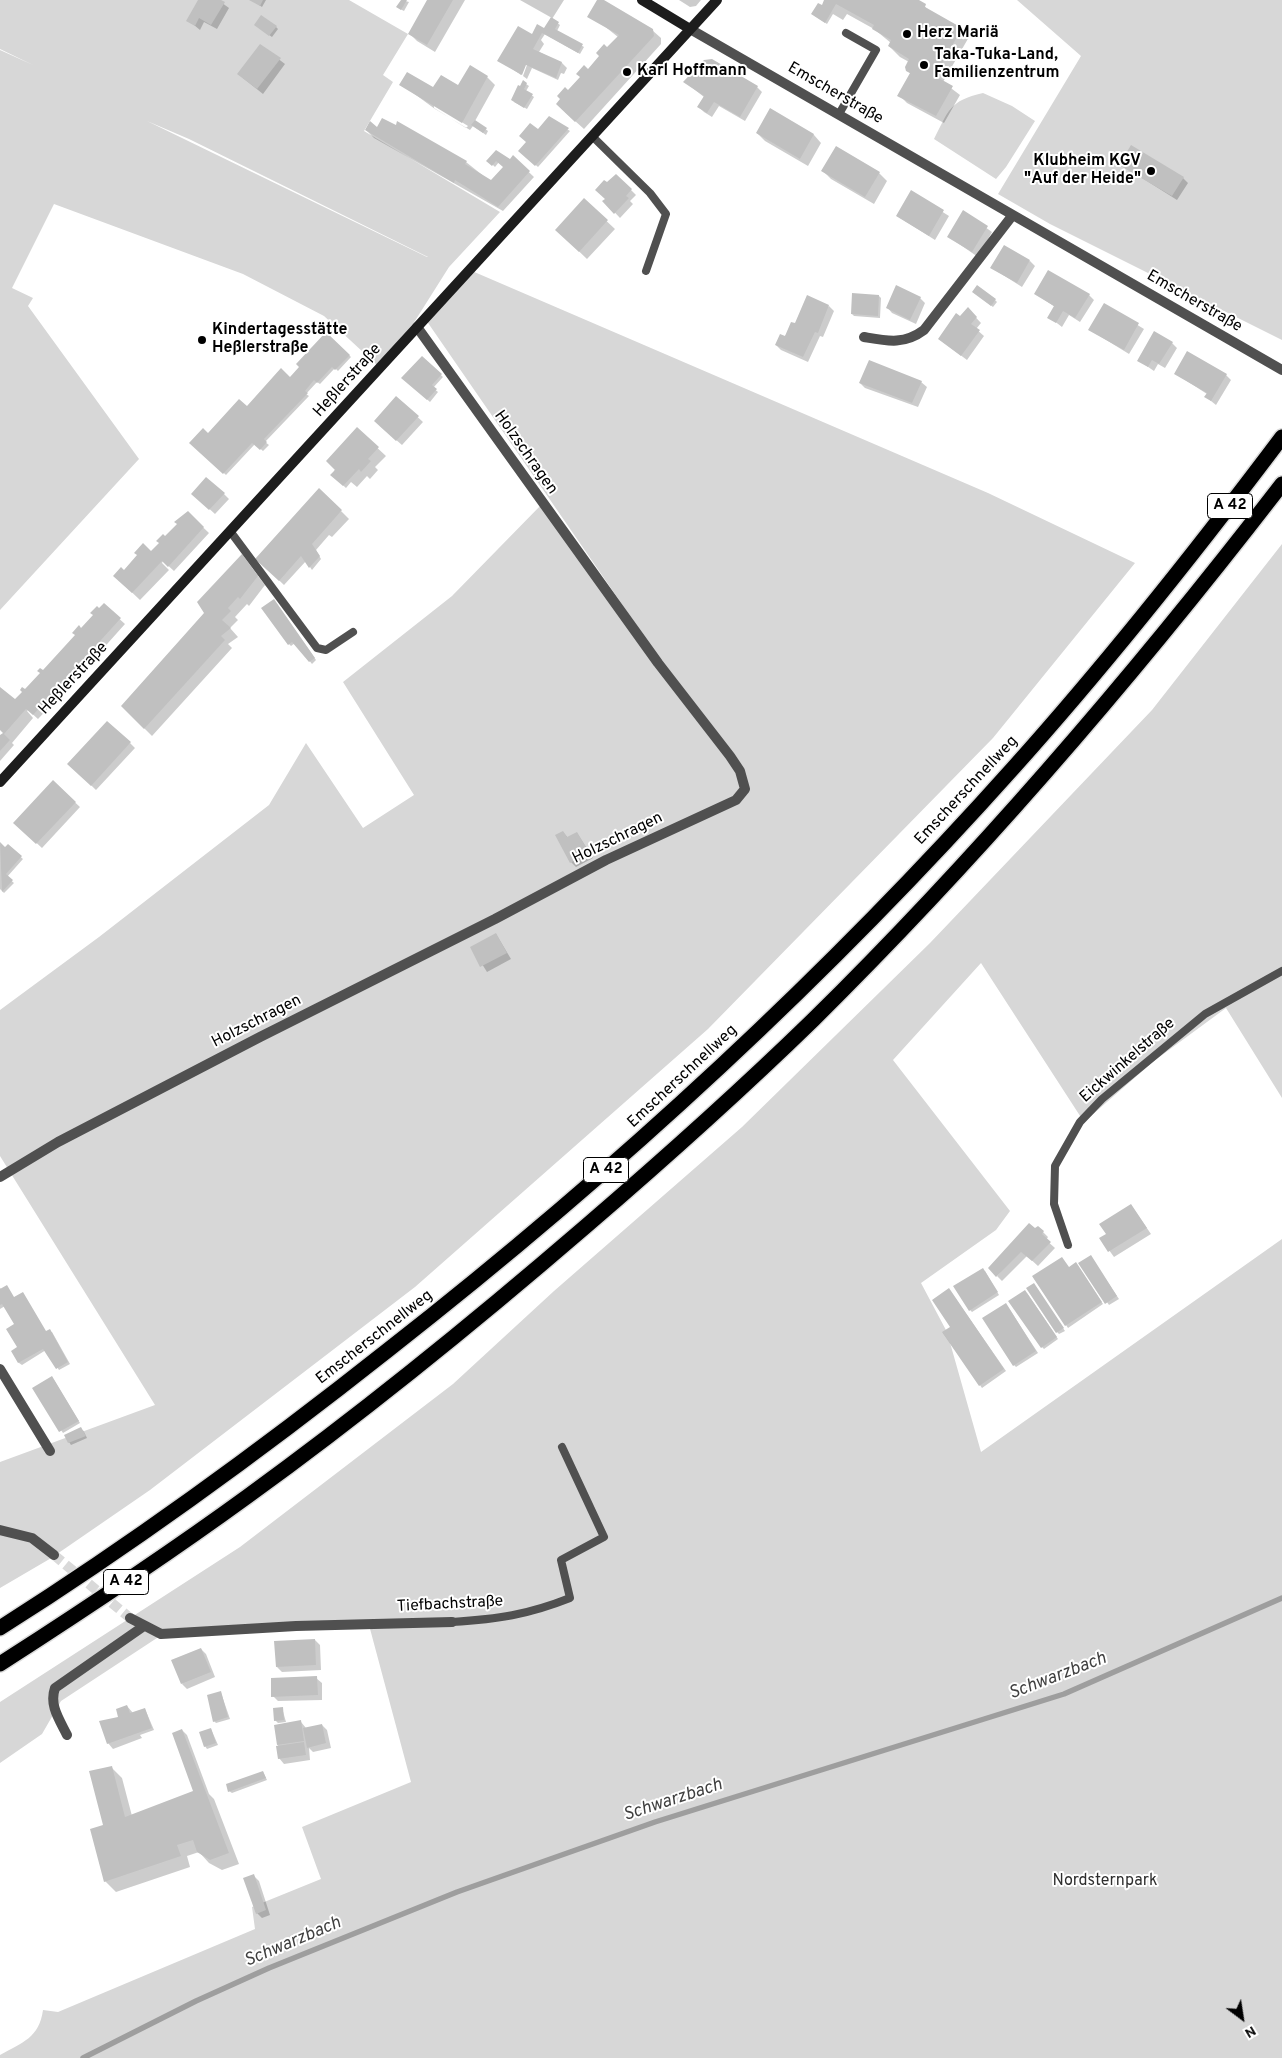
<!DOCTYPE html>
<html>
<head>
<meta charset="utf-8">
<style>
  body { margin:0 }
  #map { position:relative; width:1282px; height:2058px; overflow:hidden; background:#fff; font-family:Overpass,sans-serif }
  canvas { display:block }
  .north { position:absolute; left:1217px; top:1993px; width:50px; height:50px; -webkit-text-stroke:4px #fff; paint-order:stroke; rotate:149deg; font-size:14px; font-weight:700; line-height:20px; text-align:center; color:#000 }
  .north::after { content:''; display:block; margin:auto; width:18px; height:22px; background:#000; clip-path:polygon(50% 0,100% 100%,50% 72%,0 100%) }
</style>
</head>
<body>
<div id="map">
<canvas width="1282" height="2058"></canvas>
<div class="north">N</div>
</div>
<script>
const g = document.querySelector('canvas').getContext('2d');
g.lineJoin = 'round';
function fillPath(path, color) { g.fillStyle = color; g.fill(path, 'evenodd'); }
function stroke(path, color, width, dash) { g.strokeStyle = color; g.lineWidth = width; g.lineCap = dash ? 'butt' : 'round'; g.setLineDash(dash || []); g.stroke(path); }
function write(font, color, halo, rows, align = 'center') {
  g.font = font + ' Overpass,sans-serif'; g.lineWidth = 4; g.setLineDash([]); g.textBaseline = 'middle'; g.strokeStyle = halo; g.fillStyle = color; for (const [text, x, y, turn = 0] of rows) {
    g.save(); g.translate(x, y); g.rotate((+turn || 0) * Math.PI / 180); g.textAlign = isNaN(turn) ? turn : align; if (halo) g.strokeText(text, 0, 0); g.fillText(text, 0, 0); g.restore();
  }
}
const green = new Path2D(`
  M0 0H349L408 34 383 75 393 82 364 131 500 212 449 267 413 324 377 365 324 316 243 274 54 204 12 288 33 298 28 306 139 459 0 610V50L33 65 0 49ZM147 121 189 139 428 257H427Z
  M1017 0H1282V340L1050 224 998 194 1081 56Z
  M983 93 1012 106 1035 121 1006 167 996 179 934 139C949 110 949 101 983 93Z
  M472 271 988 493 1135 563 993 738 708 1029 415 1287 150 1490 57 1554 0 1528V1462L155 1405 0 1156V1010L99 937 269 805 306 743 363 828 414 795 343 682 452 596 542 504 675 681 426 320Z
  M1282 544V1098L1226 1008 1154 1061 1084 1122 981 963 893 1060 1010 1211 996 1230 921 1283 947 1332 981 1452 1282 1239V2058H0V2055C23 2042 39 2038 43 2010L58 2012 255 1929 252 1907 321 1879 302 1827 411 1782 369 1625 160 1636 61 1701 42 1734 0 1763V1702L240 1547 453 1384 554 1291 742 1127 930 943 1152 710Z
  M0 1532 30 1539 53 1557 0 1588Z`);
const shadow = new Path2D(`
  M200 0H218L229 8 217 29 204 22 200 30 188 20Z
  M252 0H266L262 7Z
  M402 0 409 2 404 11 400 9Z
  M429 0H465L435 52 417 41 409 33Z
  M520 0H564L552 19 560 25 557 31 584 47 580 54 545 34 541 40 544 44 539 52 562 63 567 68 564 74 561 73 558 80 532 68 527 79 523 76 527 65 526 63 521 75 499 60 532 35 545 30 552 18Z
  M599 0 652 30 661 38V44L584 129 565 112 568 92 618 37 603 25Z
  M679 0H701L696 6 690 7Z
  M826 0H916L934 14 961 29 969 37 943 82 960 95 944 123 907 103 899 95 911 74 907 71 909 62 900 57 889 46 891 43 874 29 847 14 843 20 833 14 827 24 815 16 827 9Z
  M258 27H276L278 29 272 37Z
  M260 45 285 64 263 94 243 78Z
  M470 67 487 77 495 85 475 121 488 131 486 135 473 126 470 130 435 109 401 84 432 88 459 87ZM434 105 468 126 466 128 434 108Z
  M523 82 529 86 526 91 534 97 527 109 514 102Z
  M685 82 757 87 762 92 745 121 719 106 712 117 704 112 699 107 704 97Z
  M770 110 814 135 821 143 808 166 765 141 757 133Z
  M550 118 570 131 538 167 520 151Z
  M377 129 466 162 491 182 504 167 499 162 495 167 488 160H510L513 157 534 177 503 211 374 138 366 130Z
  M1120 164 1183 178 1188 183 1177 200Z
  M823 171 879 173 887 181 874 204 831 179Z
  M616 175 636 195 630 201 633 204 620 218 604 201 606 199 607 184Z
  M911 192 949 216 935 240 897 216Z
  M584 200 615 229 587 259 565 238Z
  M964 212 992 232 978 257 949 237Z
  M1030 261 1035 266 1022 287 992 268Z
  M976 294 995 300 997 302 993 307Z
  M1036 294 1089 295 1094 300 1080 322 1069 315 1062 327 1049 317 1055 307Z
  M879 296 881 298 880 318 854 316 852 314Z
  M920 298 925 303 916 324 892 313 887 307Z
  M1105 305 1144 329 1129 354 1090 330Z
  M829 306 834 311 823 337 820 336 808 362 781 350 776 345 796 325Z
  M968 309 981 323 976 329 984 336 967 360 939 339Z
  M326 333 351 357 338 371 335 368 320 384 317 382 306 394 309 396 265 442 269 445 263 451 255 444 226 475 191 443 208 435 290 379Z
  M1172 343 1177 348 1165 368 1158 364 1154 371 1138 360Z
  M422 357 443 377 433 388 438 392 430 402 403 378Z
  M1176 374 1226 375 1231 380 1216 405 1206 397 1207 394Z
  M921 382 927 387 918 407 865 388 860 383Z
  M396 397 423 422 402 445 380 426Z
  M357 429 386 456 375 467 378 470 370 479 367 476 357 487 351 482 346 488 332 475Z
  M193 494H224L229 499 215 514Z
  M341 511 349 519 332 537 329 535 316 550 321 559 312 570 306 561 284 585 262 564Z
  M188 513 209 533 174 571 163 561 162 563 169 570 140 600 123 584 124 572 155 557 165 538Z
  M242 556 265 585 249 606 247 604 235 617 238 620 230 628 238 637 228 644 232 648 152 736 122 706 206 613Z
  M276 603 316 660 312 664 295 643 291 646 289 644Z
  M104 605 125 624 91 662 88 659 81 667 84 670 38 719 28 710 27 711 33 718 12 743 14 745 0 761V737L4 733 0 729V690L20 705 25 691Z
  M130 743 135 748 96 790 69 764Z
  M53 782 80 807 42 848 15 823Z
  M563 832 568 838 577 833 593 858 576 867 571 862Z
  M0 844 5 849 8 846 23 859 7 877 14 883 4 893 0 889Z
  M496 934 511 959 487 972 472 948Z
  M1131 1205 1151 1234 1114 1257 1101 1239 1107 1234Z
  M1038 1227 1048 1237 1046 1240 1055 1248 1038 1266 1027 1256 1002 1281 997 1276Z
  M1092 1259 1119 1299 1109 1305 1080 1263Z
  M1078 1266 1103 1304 1068 1328 1033 1277Z
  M985 1271 999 1295 972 1312 970 1310Z
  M1036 1287 1065 1331 1059 1334 1057 1332Z
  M0 1288 14 1298 46 1332H52L70 1364 59 1370 46 1350 22 1365 19 1363 13 1351 19 1348 16 1324 5 1306 0 1309Z
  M951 1292 1006 1371 982 1388 943 1333 952 1327Z
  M1027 1293 1058 1339 1044 1349 1042 1347Z
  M1008 1307 1038 1353 1016 1367 1014 1365Z
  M54 1380 80 1423 63 1433 34 1388Z
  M83 1430 87 1438 71 1445 69 1442Z
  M315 1640 320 1645 321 1670 282 1672 277 1667Z
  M201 1649 206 1654 215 1677 187 1689 182 1684Z
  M316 1678 322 1683V1700L278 1701 273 1696Z
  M221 1693 230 1719 216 1723 214 1721Z
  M127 1706 133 1713 145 1709 154 1730 140 1735 142 1738 113 1749 108 1743Z
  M282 1708 286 1722 278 1723 275 1720Z
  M301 1722 306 1728 322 1725 327 1730 331 1748 313 1752 309 1748 310 1760 284 1764 279 1758 276 1726Z
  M211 1729 218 1745 207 1749 205 1746Z
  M182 1730 187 1735 209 1794 214 1799 239 1864 222 1870 209 1863 199 1852 187 1856 190 1867 116 1892 105 1881V1826L111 1767 122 1778 132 1816 194 1792Z
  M263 1772 267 1780 232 1793 229 1791Z
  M254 1876 259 1881 270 1915 262 1918 257 1913Z`);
const stream = new Path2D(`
  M83 2058 196 2001 269 1968 457 1892 655 1822 1064 1694 1282 1598`);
const building = new Path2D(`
  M198 0H221L225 2 211 25 199 18 195 26 186 21Z
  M249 0H263L260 6Z
  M401 0H407L401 10 396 7Z
  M427 0H453L427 45 408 34Z
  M597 0H604L653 29 654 36 575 122 556 104 560 99 557 96 565 87 568 90 580 77 576 74 584 65 588 69 599 56 596 53 604 44 607 47 619 35 587 17Z
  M824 0H919L926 4 925 7 962 28 935 76 953 86 936 116 897 96 910 73 906 71 905 67 909 59 888 46 891 40 872 29 874 25 836 4 825 23 811 14 818 3 822 5Z
  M261 15 277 26 269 36 254 25Z
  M551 17 559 22 555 29 583 44 578 53 542 33 533 49 562 62 556 78 526 65 522 75 497 61 518 26 532 34 537 24 544 28Z
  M260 44 281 58 257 89 237 74Z
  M712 59 758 86 740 117 714 102 707 113 697 107 704 96 683 82 704 60Z
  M470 65 488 76 462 123 399 85 407 72 433 87 441 75 458 85Z
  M523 80 527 83 524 89 533 94 524 108 511 100 518 85 520 86Z
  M770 108 814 134 800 159 756 133Z
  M549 116 569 128 535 166 518 151 526 142 519 136 530 123 538 129Z
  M382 118 396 125 397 121 467 161 465 164 491 180 503 167 496 161 492 166 486 161 496 150 510 159 513 155 530 171 498 207 455 180 454 183 365 130 370 121 377 127Z
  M475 120 487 128 483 133 471 125Z
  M1131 145 1184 177 1172 196 1119 165Z
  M836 146 880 172 865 197 821 171Z
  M616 174 632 189 626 196 629 198 614 214 602 201 605 199 595 190 604 180 607 182Z
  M911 190 944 210 929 236 896 216Z
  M584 198 608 220 579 252 555 230Z
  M963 210 988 226 972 252 947 237Z
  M1004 245 1030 260 1017 283 990 268Z
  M1048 270 1090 294 1075 318 1063 311 1056 323 1047 318 1054 306 1034 294Z
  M896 285 921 297 910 320 886 308Z
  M977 285 996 299 991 306 972 292Z
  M852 293 879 295 878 316 851 314Z
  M807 295 829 305 818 333 815 332 803 357 775 345 780 334 785 336 791 322 795 323Z
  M1104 303 1139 323 1124 350 1088 330Z
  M968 307 977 317 971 324 980 330 961 356 938 339 956 313 960 316Z
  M1154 331 1173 342 1159 364 1152 360 1148 367 1137 361Z
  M326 332 350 355 335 370 332 367 317 383 314 380 305 391 308 393 264 439 267 442 260 450 252 443 223 474 189 443 203 428 208 433 239 399 247 406 281 368 290 377 299 367 296 364Z
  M1187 351 1227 374 1211 401 1204 397 1207 393 1174 374Z
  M422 356 442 374 432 385 437 389 427 400 401 378Z
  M869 360 922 381 912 403 859 383Z
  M396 396 419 416 396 441 374 421Z
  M357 427 379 447 368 459 371 461 361 472 359 469 343 486 330 475 335 470 326 461Z
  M206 477 225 493 209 510 191 494Z
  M319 488 342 510 312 544 320 556 309 568 301 556 279 581 255 559Z
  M188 511 204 527 168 567 162 561 132 593 113 576 121 567 124 570 137 555 134 553 143 543 151 551 159 543 156 541 163 534 165 536 177 524 174 522Z
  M242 554 258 576 240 599 238 597 228 608 231 611 222 620 231 628 221 636 225 640 144 729 121 706 204 613 197 602Z
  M274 599 315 658 309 662 292 642 288 645 261 608Z
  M104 603 121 618 33 715 26 709 4 734 10 740 0 751V735L3 733 0 730V687L15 699 22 692 20 690 22 687 25 689 40 673 37 671 40 668 43 670 75 635 72 633 79 625 81 628 93 615 90 613 97 606 99 608Z
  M107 721 131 742 91 786 67 764Z
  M53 780 76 802 36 844 13 823Z
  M563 831 567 837 577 832 589 852 570 863 555 835Z
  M0 842 5 847 8 844 22 856 6 874 13 880 2 892Z
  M496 933 507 953 480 967 470 947Z
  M1131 1204 1147 1228 1108 1252 1099 1238 1106 1234 1099 1224Z
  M1029 1223 1035 1228 1038 1226 1044 1231 1042 1234 1051 1242 1032 1261 1021 1252 996 1277 988 1268Z
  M1091 1255 1117 1296 1105 1304 1078 1263Z
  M1062 1257 1069 1267 1076 1262 1102 1302 1065 1326 1032 1276Z
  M983 1268 998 1292 969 1311 953 1286Z
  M1034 1283 1064 1328 1056 1333 1026 1288Z
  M7 1285 14 1297 23 1292 46 1331 50 1329 68 1362 56 1369 43 1349 18 1363 11 1351 17 1347 6 1329 14 1324 2 1304 0 1305V1289Z
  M949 1288 1004 1369 979 1386 942 1332 950 1327 932 1300Z
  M1025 1290 1057 1337 1041 1348 1008 1301Z
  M1006 1303 1036 1351 1013 1366 982 1318Z
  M52 1376 79 1421 59 1432 32 1388Z
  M81 1427 86 1436 68 1443 64 1435Z
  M315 1639 316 1665 276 1667 274 1641Z
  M201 1648 211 1672 181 1684 171 1660Z
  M317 1676 318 1695 271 1697V1678Z
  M221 1691 228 1717 213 1722 207 1695Z
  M127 1705 130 1713 145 1708 152 1728 107 1744 99 1721 118 1717 116 1709Z
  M283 1707 284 1720 274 1721 273 1708Z
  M301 1720 304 1741 277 1745 274 1725Z
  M322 1724 326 1743 307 1748 303 1728Z
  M211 1728 216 1743 204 1747 199 1732Z
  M182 1729 229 1853 210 1860 197 1852 193 1840 177 1845 181 1856 104 1882 90 1829 103 1825 89 1771 112 1766 125 1817 193 1791 172 1733Z
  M304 1742 306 1755 278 1759 276 1746Z
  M263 1771 266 1778 228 1792 226 1784Z
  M254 1874 266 1910 256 1914 243 1878Z`);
const streetTunnel = new Path2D(`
  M54 1555 130 1618`);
const lane = new Path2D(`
  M839 114 876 50 846 33
  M592 136 650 193 666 214 646 271
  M230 531 317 648 326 650 353 632
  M1068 1245 1054 1204 1055 1166 1080 1122 1102 1099 1205 1014 1282 971
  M452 1622C498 1619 527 1615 570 1598L561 1560 604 1537 562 1447`);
const street = new Path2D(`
  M690 29 1282 370
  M864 337C887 341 904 345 924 330L1012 216
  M0 1177 58 1142 260 1037 495 919 606 860 736 800 745 789 740 771 730 756 658 663 417 327
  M0 1369 50 1451
  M0 1530 32 1538 54 1555
  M130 1618 161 1634 296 1626 452 1622
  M67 1735C59 1719 49 1705 55 1688L144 1626`);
const secondary = new Path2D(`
  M642 0 690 29
  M0 782 717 0`);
const highway = new Path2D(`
  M0 1628C134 1543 263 1449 388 1350 613 1174 824 980 1015 766 1109 661 1197 550 1282 437
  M0 1664C84 1610 167 1555 248 1496 364 1412 476 1321 585 1227 663 1160 739 1092 813 1020 982 853 1137 672 1282 484`);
const markers = [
  [907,34,5,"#000"],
  [924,65,5,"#000"],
  [627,72,5,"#000"],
  [1151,171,5,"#000"],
  [202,340,5,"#000"]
];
const shields = [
  [1230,506,45],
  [606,1170,45],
  [126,1582,45]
];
const shieldNames = [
  ["A 42",1230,506],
  ["A 42",606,1170],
  ["A 42",126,1582]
];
const poiNames = [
  ["Herz Mariä",917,34],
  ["Taka-Tuka-Land,",934,56],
  ["Familienzentrum",934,74],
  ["Karl Hoffmann",637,72],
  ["Klubheim KGV",1141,162,"right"],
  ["\"Auf der Heide\"",1141,180,"right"],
  ["Kindertagesstätte",212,331],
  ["Heßlerstraße",212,349]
];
const streetNames = [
  ["Emscherstraße",835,94,30],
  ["Emscherstraße",1194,302,30],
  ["Heßlerstraße",348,381,-48],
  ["Holzschragen",525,453,55],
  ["Heßlerstraße",74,679,-47],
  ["Emscherschnellweg",967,791,-47],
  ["Holzschragen",618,839,-26],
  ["Holzschragen",257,1022,-27],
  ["Eickwinkelstraße",1128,1061,-41],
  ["Emscherschnellweg",683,1077,-43],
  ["Emscherschnellweg",375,1338,-38],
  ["Tiefbachstraße",450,1605,-3]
];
const parkNames = [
  ["Nordsternpark",1105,1882]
];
const waterNames = [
  ["Schwarzbach",1058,1677,-21],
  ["Schwarzbach",673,1801,-18],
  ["Schwarzbach",293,1943,-23]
];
fillPath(green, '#d7d7d7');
fillPath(shadow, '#0003');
stroke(stream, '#9e9e9e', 5.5);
fillPath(building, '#c0c0c0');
stroke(streetTunnel, '#d9d9d9', 10, [10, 5]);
stroke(highway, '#dbdbdb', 18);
stroke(lane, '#505050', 8);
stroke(street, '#505050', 10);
stroke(secondary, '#1d1d1d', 10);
stroke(highway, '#000', 15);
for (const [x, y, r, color] of markers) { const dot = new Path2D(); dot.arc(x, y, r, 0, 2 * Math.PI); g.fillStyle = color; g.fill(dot); stroke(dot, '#fff', 2); }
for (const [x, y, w] of shields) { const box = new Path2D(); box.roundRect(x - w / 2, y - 12.5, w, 25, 4); g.fillStyle = '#fff'; g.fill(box); stroke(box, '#000', 1); }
write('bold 15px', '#000', null, shieldNames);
write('bold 16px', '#000', '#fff', poiNames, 'left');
write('16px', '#000', '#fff', streetNames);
write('16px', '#2e2e2e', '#fff', parkNames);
write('italic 18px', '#3f3f3f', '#fff', waterNames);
</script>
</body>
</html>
